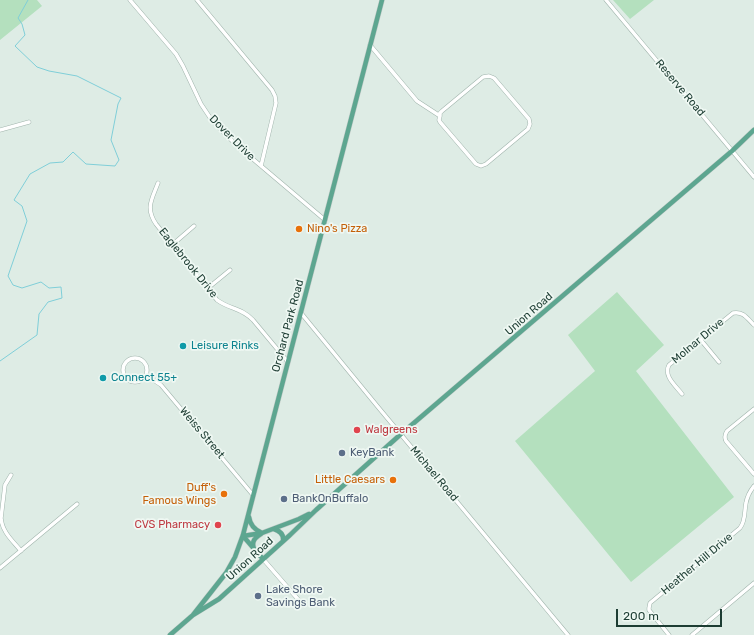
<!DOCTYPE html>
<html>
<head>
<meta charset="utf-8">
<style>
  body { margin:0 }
  #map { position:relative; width:754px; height:635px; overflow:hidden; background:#deece5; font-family:Rubik,sans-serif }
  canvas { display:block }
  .scale { position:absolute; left:616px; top:609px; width:106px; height:18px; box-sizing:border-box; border:2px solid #1d3d33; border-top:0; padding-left:5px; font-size:12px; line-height:14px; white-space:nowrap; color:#1d3d33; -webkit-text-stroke:3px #eff8f3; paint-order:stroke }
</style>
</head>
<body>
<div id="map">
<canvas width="754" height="635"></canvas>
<div class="scale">200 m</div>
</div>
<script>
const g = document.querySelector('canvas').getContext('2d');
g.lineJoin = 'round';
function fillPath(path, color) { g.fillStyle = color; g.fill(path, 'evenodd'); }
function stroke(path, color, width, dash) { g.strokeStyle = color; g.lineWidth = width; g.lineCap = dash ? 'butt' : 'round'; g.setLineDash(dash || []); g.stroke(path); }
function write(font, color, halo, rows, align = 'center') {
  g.font = font + ' Rubik,sans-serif'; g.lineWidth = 3.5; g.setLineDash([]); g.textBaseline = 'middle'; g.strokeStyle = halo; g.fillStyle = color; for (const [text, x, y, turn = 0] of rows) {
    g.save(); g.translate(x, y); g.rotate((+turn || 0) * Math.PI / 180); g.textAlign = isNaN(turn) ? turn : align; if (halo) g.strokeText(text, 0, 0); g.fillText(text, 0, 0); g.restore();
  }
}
const green = new Path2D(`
  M0 0H37L42 6 0 40Z
  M613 0H654L630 19Z
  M617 292 664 345 636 371 734 497 631 582 515 441 595 371 568 335Z`);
const stream = new Path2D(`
  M0 361 37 335 39 314 48 302 62 298 61 287 49 288 41 282 22 288 13 285 8 276 27 221 22 206 14 200 30 174 50 163 63 162 73 152 86 164 115 166 119 160 111 140 118 104 121 98 77 76 49 71 37 67 15 46 25 35 22 24 18 18 28 0`);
const minor = new Path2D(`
  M130 0 176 54 183 66 201 104 211 119 226 135 241 149 325 220
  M197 0 272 90 275 96 276 103 261 166
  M606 0 754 177
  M370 45 417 101 440 116 439 120 440 122 476 164 481 166 486 164 528 129 530 124 529 119 494 78 489 76 483 77 442 111 440 113V116
  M0 130 29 122
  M158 183C152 199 145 208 156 224L217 300C229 309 242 308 253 320L288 362
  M172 245 194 226
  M208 288 230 270
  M301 313 378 407 568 635
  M700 339 719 362
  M123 370a12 12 0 1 1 24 0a12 12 0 1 1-24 0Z
  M146 375 161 385 253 495
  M682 394C676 386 663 376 669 365L733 313C743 311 747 318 754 325
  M754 409 727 431C725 434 724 437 726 441L754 474
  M11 475 5 485 1 518C2 532 13 541 21 551
  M263 559 303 605
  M0 568 77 504
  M669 635 649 610V608L650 603 740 528C746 520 744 512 746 503 747 497 750 491 754 486
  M692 635 754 583`);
const major = new Path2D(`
  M249 517C250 525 255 530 262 533
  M274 529C280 531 284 535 283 541
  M243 536 262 533 299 519 309 514
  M243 536 263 559
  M254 549C251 541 255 538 261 534
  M193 615 219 599 290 535 316 510 401 434 732 151 754 130
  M170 635 193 615 226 573 235 557 243 535 382 0`);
const markers = [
  [299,229,4,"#e8710a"],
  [183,346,4,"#0f9aa8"],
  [103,378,4,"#0f9aa8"],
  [357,430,4,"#e0444e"],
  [342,453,4,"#5c6f8a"],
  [393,480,4,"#e8710a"],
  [224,494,4,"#e8710a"],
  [284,499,4,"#5c6f8a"],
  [218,525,4,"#e0444e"],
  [258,596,4,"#5c6f8a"]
];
const streetNames = [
  ["Reserve Road",680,88,50],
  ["Dover Drive",232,138,45],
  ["Eaglebrook Drive",188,263,51],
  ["Union Road",529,314,-41],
  ["Orchard Park Road",288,326,-75],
  ["Molnar Drive",698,341,-40],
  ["Weiss Street",202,433,50],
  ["Michael Road",434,474,50],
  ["Union Road",250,559,-42],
  ["Heather Hill Drive",697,564,-40]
];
const foodNames = [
  ["Nino's Pizza",307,229,"left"],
  ["Little Caesars",385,480],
  ["Duff's",216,488],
  ["Famous Wings",216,501]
];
const cultureNames = [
  ["Leisure Rinks",191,346],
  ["Connect 55+",111,378]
];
const healthNames = [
  ["Walgreens",365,430],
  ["CVS Pharmacy",210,525,"right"]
];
const serviceNames = [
  ["KeyBank",350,453],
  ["BankOnBuffalo",292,499],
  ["Lake Shore",266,590],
  ["Savings Bank",266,603]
];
fillPath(green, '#b4e0be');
stroke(stream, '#7fced8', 1);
stroke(minor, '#a0b4ac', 4.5);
stroke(major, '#c0c9c6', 5.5);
stroke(minor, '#fff', 3.5);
stroke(major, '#5da690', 4.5);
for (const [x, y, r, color] of markers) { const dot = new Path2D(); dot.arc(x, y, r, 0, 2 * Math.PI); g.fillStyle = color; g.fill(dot); stroke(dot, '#eff8f3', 1.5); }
write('11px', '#1d3d33', '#eff8f3', streetNames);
write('11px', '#c56008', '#eff8f3', foodNames, 'right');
write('11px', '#0d838f', '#eff8f3', cultureNames, 'left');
write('11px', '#be3a42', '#eff8f3', healthNames, 'left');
write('11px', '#4e5e75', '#eff8f3', serviceNames, 'left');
</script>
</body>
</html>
